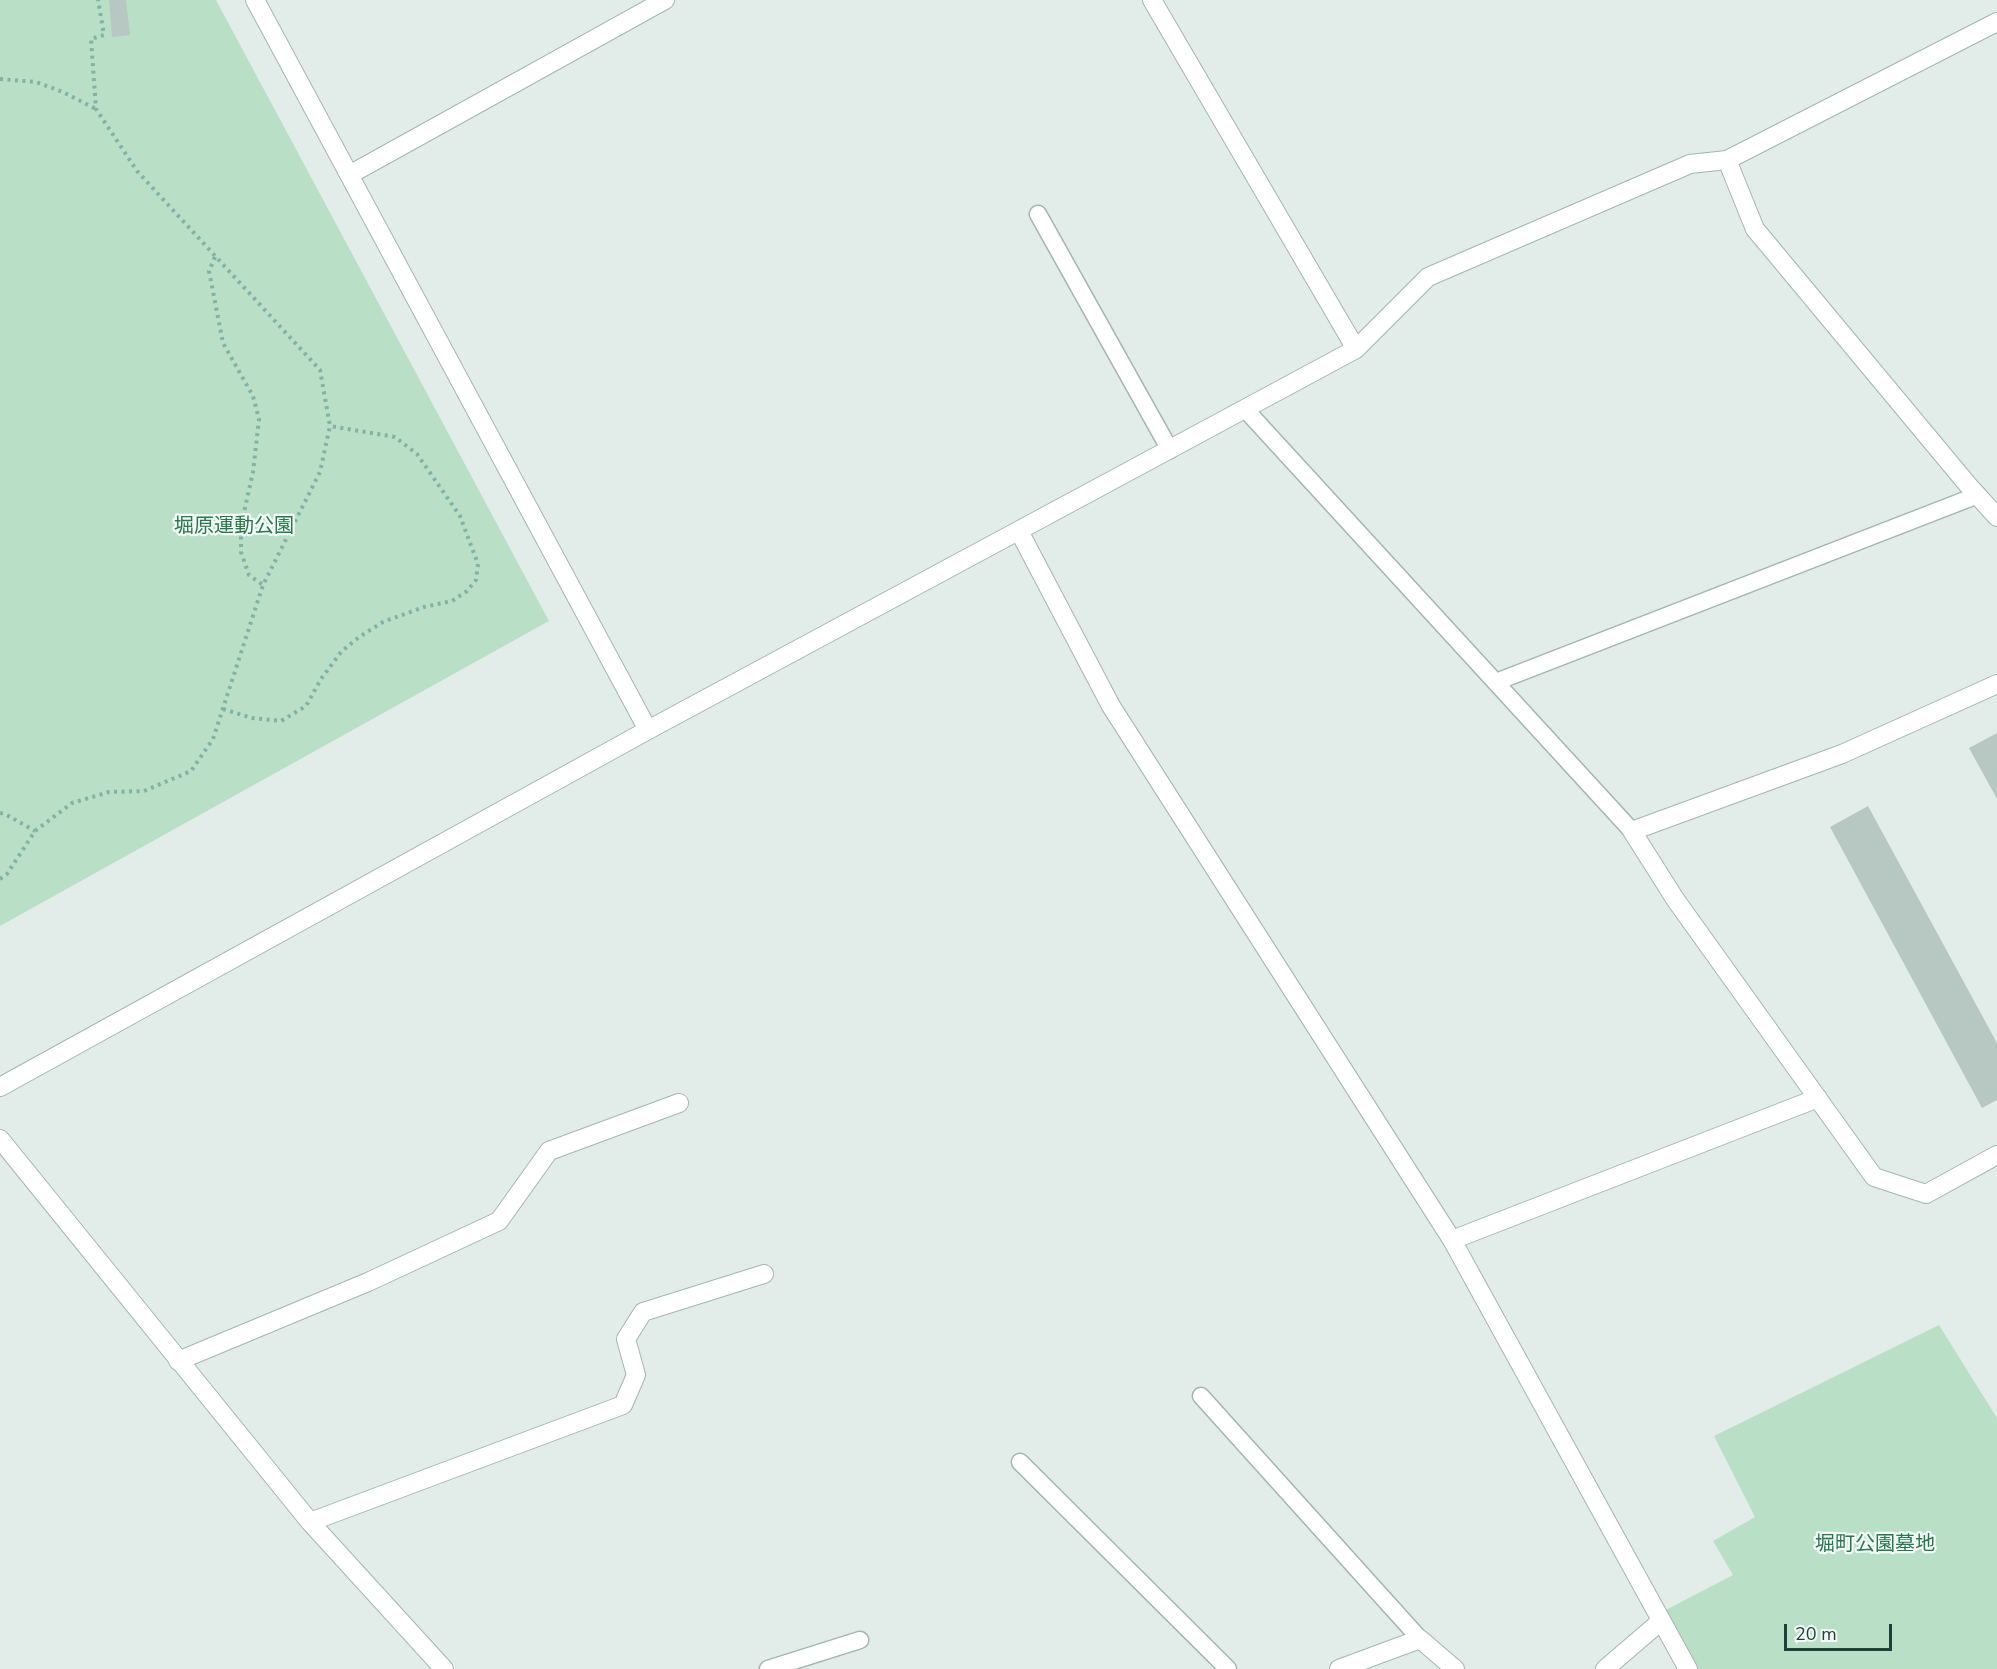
<!DOCTYPE html>
<html>
<head>
<meta charset="utf-8">
<style>
  body { margin:0 }
  #map { position:relative; width:1997px; height:1669px; overflow:hidden; background:#e2ede9; font-family:"Nunito Sans",sans-serif }
  canvas { display:block }
  .scale { position:absolute; left:1784px; top:1624px; width:108px; height:27px; box-sizing:border-box; border:3px solid #213f39; border-top:0; padding-left:8px; font-size:18px; line-height:21px; white-space:nowrap; color:#213f39; -webkit-text-stroke:4px #f3f9f7; paint-order:stroke }
</style>
</head>
<body>
<div id="map">
<canvas width="1997" height="1669"></canvas>
<div class="scale">20 m</div>
</div>
<script>
const g = document.querySelector('canvas').getContext('2d');
g.lineJoin = 'round';
function fillPath(path, color) { g.fillStyle = color; g.fill(path, 'evenodd'); }
function stroke(path, color, width, dash) { g.strokeStyle = color; g.lineWidth = width; g.lineCap = dash ? 'butt' : 'round'; g.setLineDash(dash || []); g.stroke(path); }
function write(font, color, halo, rows, align = 'center') {
  g.font = font + ' "Nunito Sans","Noto Sans JP",sans-serif'; g.lineWidth = 4.5; g.setLineDash([]); g.textBaseline = 'middle'; g.strokeStyle = halo; g.fillStyle = color; for (const [text, x, y, turn = 0] of rows) {
    g.save(); g.translate(x, y); g.rotate((+turn || 0) * Math.PI / 180); g.textAlign = isNaN(turn) ? turn : align; if (halo) g.strokeText(text, 0, 0); g.fillText(text, 0, 0); g.restore();
  }
}
const green = new Path2D(`
  M0 0H216L549 621 0 926Z
  M1939 1325 1997 1418V1669H1688L1660 1613 1733 1575 1713 1541 1755 1517 1714 1436Z`);
const building = new Path2D(`
  M109 0H126L130 35 112 37Z
  M1997 733V799L1969 748Z
  M1868 806 1997 1043V1100L1982 1108 1830 827Z`);
const path = new Path2D(`
  M0 79 36 82 63 92 96 109
  M215 257 209 271 223 343 253 396 259 419 253 472 241 526V552L249 575 263 585
  M223 709 252 718 281 721 306 706 321 679 341 652 359 637 383 622 424 607 452 601 467 591 476 580 478 564 460 516 417 454 395 437 330 426
  M0 813 5 814 35 831
  M0 879 7 874 35 831 72 803 109 792 144 791 191 771 213 739 263 585 320 472 330 426 320 370 137 171 96 109 91 39 104 35 98 0`);
const service = new Path2D(`
  M1038 214 1170 450
  M1245 409 1632 831
  M1496 682 1978 495
  M1201 1396 1420 1639
  M1020 1462 1228 1669
  M768 1669 860 1640`);
const minor = new Path2D(`
  M255 0 648 730
  M1152 0 1356 349
  M1727 160 1755 229 1968 485 1997 517
  M349 175 665 0
  M1019 531 1111 706 1452 1240 1688 1669
  M1997 684 1842 754 1632 831 1675 899 1874 1177 1926 1194 1997 1155
  M0 1087 648 730 1356 349 1428 277 1690 164 1727 160 1997 22
  M0 1139 310 1522 444 1669
  M1452 1240 1818 1098
  M178 1361 368 1282 499 1221 549 1151 679 1103
  M310 1522 623 1405 636 1375 626 1339 643 1312 764 1274
  M1339 1669 1420 1639 1455 1669
  M1605 1669 1661 1621`);
const parkNames = [
  ["堀原運動公園",234,527],
  ["堀町公園墓地",1875,1545]
];
fillPath(green, '#badfc7');
fillPath(building, '#b7c8c2');
stroke(service, '#a4b5b1', 19);
stroke(minor, '#a4b5b1', 20);
stroke(path, '#81b2a6', 4, [3, 4.5]);
stroke(service, '#fff', 16);
stroke(minor, '#fff', 18);
write('20px', '#29784d', '#f3f9f7', parkNames);
</script>
</body>
</html>
